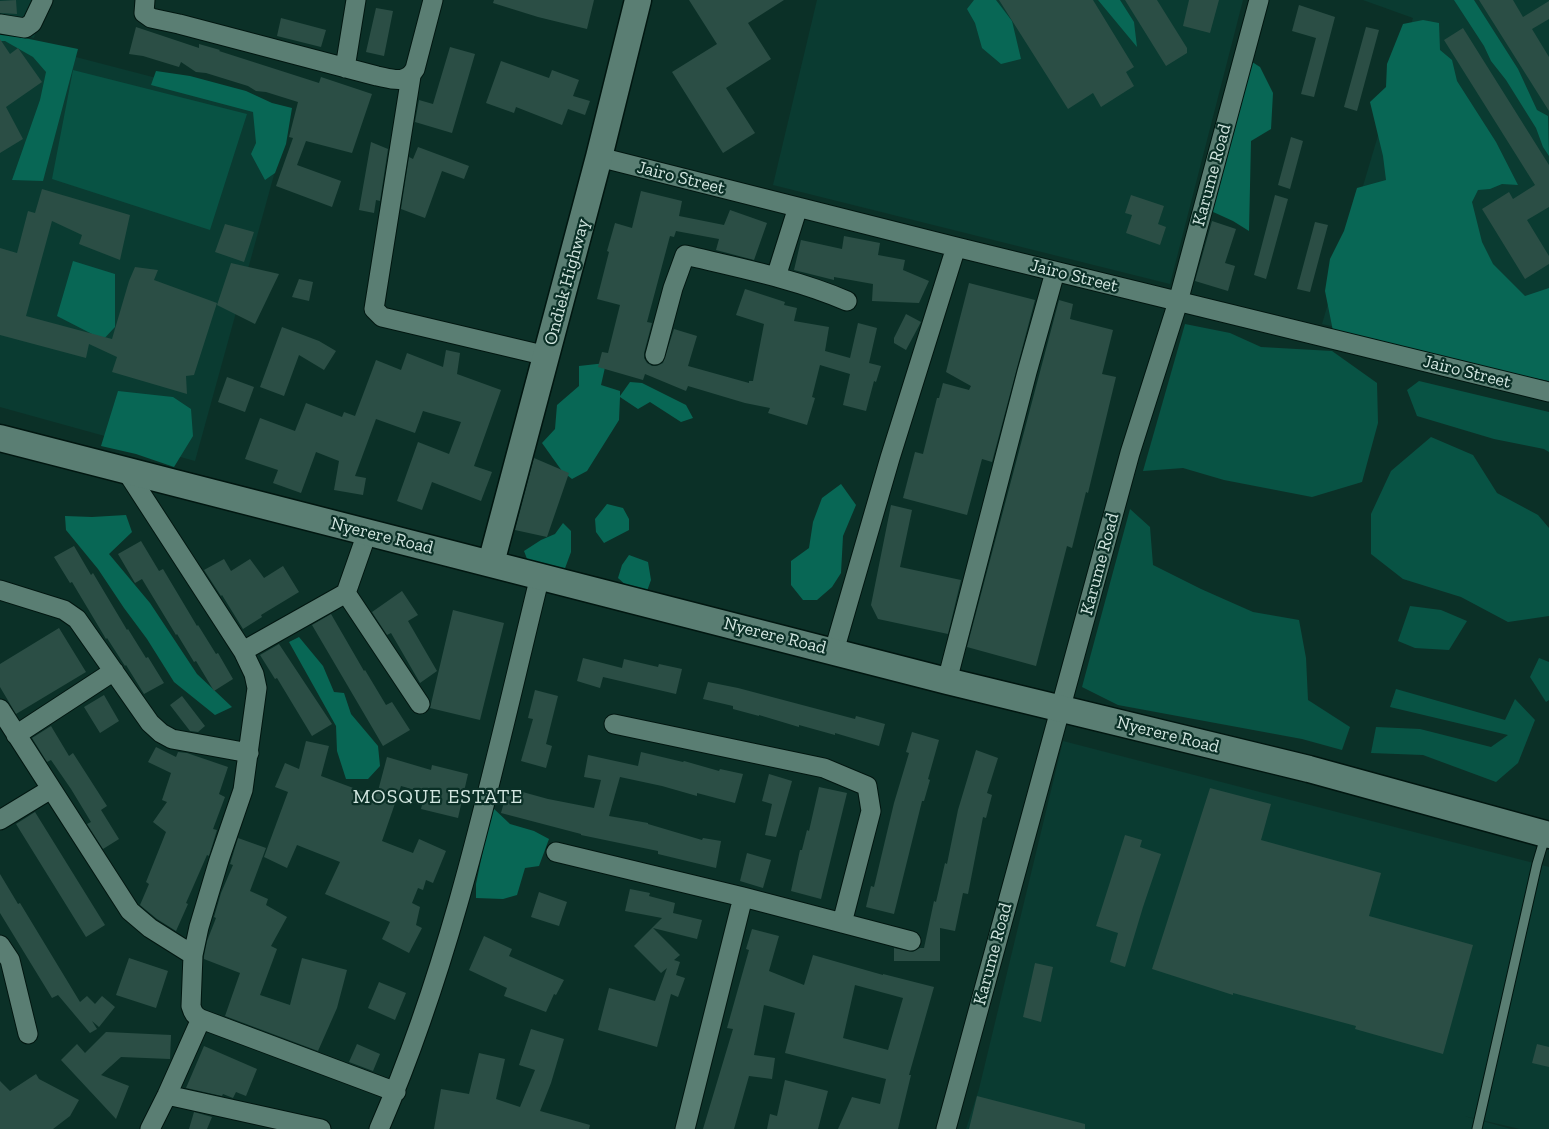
<!DOCTYPE html>
<html>
<head>
<meta charset="utf-8">
<style>
  body { margin:0 }
  canvas { display:block; background:#0b3027 }
</style>
</head>
<body>
<canvas width="1549" height="1129"></canvas>
<script>
const g = document.querySelector('canvas').getContext('2d');
g.lineJoin = 'round';
function fillPath(path, color) { g.fillStyle = color; g.fill(path, 'evenodd'); }
function stroke(path, color, width, dash) { g.strokeStyle = color; g.lineWidth = width; g.lineCap = dash ? 'butt' : 'round'; g.setLineDash(dash || []); g.stroke(path); }
function write(font, color, halo, rows, align = 'center') {
  g.font = font + ' "Zilla Slab",serif'; g.lineWidth = 4.5; g.setLineDash([]); g.textBaseline = 'middle'; g.strokeStyle = halo; g.fillStyle = color; for (const [text, x, y, turn = 0] of rows) {
    g.save(); g.translate(x, y); g.rotate((+turn || 0) * Math.PI / 180); g.textAlign = isNaN(turn) ? turn : align; if (halo) g.strokeText(text, 0, 0); g.fillText(text, 0, 0); g.restore();
  }
}
const built = new Path2D(`
  M0 0H43L34 38 0 29Z
  M817 0H1243L1170 284 773 185Z
  M1363 0H1549V374L1322 324 1413 18Z
  M0 40 68 55 291 113 195 461 0 407Z
  M1063 741 1549 867V1129H1520L1464 1116 1511 1129H966L979 1089Z`);
const green = new Path2D(`
  M73 70 247 114 210 230 52 179Z
  M1185 324 1230 333 1261 347 1332 351 1377 383 1378 423 1362 482 1312 497 1224 480 1183 468 1143 471Z
  M1419 381 1549 412V452L1544 449 1494 439 1417 416 1407 390Z
  M1431 437 1473 455 1497 493 1538 515 1549 528V616L1508 622 1461 597 1403 579 1371 554V514L1391 471Z
  M1130 509 1150 527 1153 565 1201 589 1253 612 1299 620 1306 658 1308 700 1350 727 1342 750 1302 739 1118 705 1082 687Z
  M1410 606 1441 610 1467 621 1449 650 1415 648 1398 641Z
  M1539 658 1549 662V700L1546 702 1530 677Z
  M1396 689 1505 720 1515 699 1535 720 1518 763 1496 782 1423 755 1371 753 1376 727 1420 729 1491 747 1508 735 1390 707Z`);
const forest = new Path2D(`
  M974 0H996L1012 21 1021 59 1001 64 982 48 975 23 967 9Z
  M1098 0H1120L1134 22 1137 47Z
  M1454 0H1474L1518 69 1537 110 1548 116 1549 156 1543 147 1536 128 1506 80 1491 61 1484 46Z
  M1423 20 1439 23 1440 50 1452 60 1457 81 1496 142 1518 185 1502 184 1490 189 1478 190 1472 202 1482 242 1493 264 1525 296 1549 288V381L1503 372 1333 331 1325 291 1330 259 1344 231 1357 188 1386 180 1383 156 1370 102 1386 87 1387 64 1403 24Z
  M0 33 78 49 43 181 12 180 40 100 46 72 33 57 5 41H0Z
  M1235 51 1260 67 1273 93 1271 129 1251 141 1249 231 1233 221 1211 211 1221 180 1217 128Z
  M156 71 190 76 246 91 272 103 292 108 286 144 275 173 265 180 251 154 256 143 253 112 151 85Z
  M73 261 115 274V327L100 343 92 334 57 316Z
  M606 363 601 385 620 391V396L630 382 642 383 686 405 693 418 681 422 650 402 638 409 620 397 619 420 587 471 572 479 562 471 542 443 555 429 557 405 579 386V366Z
  M118 391 173 397 191 409 193 436 174 467 136 454 101 446Z
  M841 484 856 505 843 536 841 573 832 587 817 600H803L791 585V561L809 548 813 522 822 498Z
  M607 504 623 508 629 519V530L604 543 596 532 595 519Z
  M126 515 132 532 109 554 150 603 197 674 232 707 215 715 174 682 147 639 124 608 98 569 66 530 65 516 92 517Z
  M563 523 571 531V552L564 571 529 564 524 551 541 540 555 534Z
  M629 555 648 562 651 580 647 591 628 587 618 578 622 565Z
  M299 637 323 666 334 692 344 693 351 714 378 746 380 766 368 779H346L337 751 336 726 289 642Z
  M492 807 510 824 534 831 549 839 539 866 525 868 517 895 503 899 476 898V884Z`);
const building = new Path2D(`
  M16 0 17 14 0 13V1Z
  M494 0H594L587 29 538 17 493 3Z
  M689 0H784L748 23 771 59 726 88 755 133 723 153 672 72 717 44Z
  M999 0H1093L1134 67 1126 72 1134 86 1101 107 1093 93 1068 109Z
  M1125 0H1157L1187 48V53L1166 66Z
  M1189 0H1219L1210 33 1183 26Z
  M1479 0H1513L1523 17 1549 1V19L1532 29 1549 57V111Z
  M1299 5 1335 17 1314 97 1301 94 1316 38 1292 31Z
  M376 8 393 11 384 56 366 52Z
  M281 18 326 30 321 47 277 36Z
  M136 27 199 48V44L220 50 219 51 319 83 321 77 372 94 352 153 306 141 297 165 341 181 332 207 276 186 293 138 289 137 298 102 266 92 256 91 248 86 206 73 196 72 181 62 179 67 143 56 129 54Z
  M1366 27 1379 30 1357 111 1344 107Z
  M1463 28 1549 165V207L1527 220 1549 256V264L1525 279 1482 209 1509 192 1513 199 1535 185 1444 40Z
  M0 39 10 54 18 48 42 82 6 107 23 139 0 153Z
  M450 47 475 54 452 133 415 122 419 100 433 104Z
  M501 61 549 78 552 70 579 80 573 96 590 101 585 115 568 109 562 125 516 107 514 113 486 103Z
  M1291 137 1303 141 1290 189 1278 185Z
  M371 142 388 149 380 201 376 200 374 213 359 210Z
  M418 147 469 166 464 179 442 171 425 218 401 209 409 157 413 159Z
  M42 189 130 215 120 260 79 244 82 235 52 221 26 316 112 339 129 281 135 267 158 270 154 280 217 303 194 375 186 376 187 394 112 372 117 357 89 344 86 358 0 335V248L17 253 28 211 35 213Z
  M641 191 682 201 679 216 724 225 730 210 767 223 754 260 716 250 719 239 676 231 674 237 670 236 647 322 652 323 644 353V358L647 363 652 366H657L663 363 674 329 697 336 688 366 749 383V381H753L764 324 736 315 745 289 785 302 784 305 797 308 794 321 829 327 825 351 850 358 858 323 877 328 869 363 881 366 876 382 874 381 866 411 843 405 850 374 820 365 812 397 815 398 807 425 768 413 770 408 745 403 688 386 686 391 645 374 643 380 598 367 602 352 608 353 620 305 597 299 609 252 607 251 615 223 632 228Z
  M1131 195 1164 206 1158 224 1166 227 1160 245 1126 233 1132 215 1125 213Z
  M1275 195 1288 199 1266 279 1254 275Z
  M1212 221 1236 229 1225 263 1235 266 1228 291 1195 281Z
  M1315 222 1328 225 1310 292 1297 289Z
  M225 224 254 232 244 262 215 252Z
  M844 236 880 243 878 255 905 260 903 270 929 281 919 303 872 301 873 284 834 277V280L794 270 801 240 842 249Z
  M231 263 279 274 255 324 217 305Z
  M299 279 313 282 309 301 292 297Z
  M969 283 1035 300 992 462 982 459 967 515 903 498 915 452 923 454 937 398H939L943 383 969 390 971 386 946 372Z
  M1059 300 1073 304 1070 319 1113 330 1102 374 1116 377 1088 493 1086 492 1072 548 1067 546 1036 666 967 647Z
  M906 314 921 322 906 350 894 343V338Z
  M282 327 319 341 336 351 324 370 299 355 284 396 260 387Z
  M446 350 460 353 457 374 501 390 474 466 492 472 481 501 432 482 422 510 397 501 418 442 449 454 461 422 423 411 415 433 376 419 355 476 366 478 363 495 334 490 339 461 316 452 301 493 273 483 278 470 245 459 260 418 295 431 306 403 342 417 344 412 355 416 376 360 401 370 407 353 443 367Z
  M227 377 254 387 245 412 218 402Z
  M534 458 569 473 547 537 515 530Z
  M891 505 912 510 900 567 961 580 948 634 878 619 871 605Z
  M141 541 159 571 163 569 197 626 198 625 216 654 218 653 233 679 214 691 196 661 194 662 177 634 176 635 142 579 135 583 118 554Z
  M74 546 91 575 93 573 127 630 128 629 146 658 148 657 164 683 144 694 126 665 125 666 107 638 106 639 72 582 70 583 54 557Z
  M224 559 231 571 250 559 264 578 283 566 299 592 261 615 262 617 243 629 222 595 221 596 204 570Z
  M402 591 418 615 408 621 437 671 420 683 391 633 387 635 372 612Z
  M453 610 504 623 480 720 430 708Z
  M331 614 364 671 365 670 386 705 392 702 410 730 383 746 312 625Z
  M59 628 86 672 16 714 0 687V664Z
  M279 644 332 724 312 736 277 678 275 679 260 655Z
  M583 658 622 668 624 659 658 667 659 664 682 669 676 694 603 677 600 688 577 681Z
  M708 682 738 688 855 719 856 716 885 724 879 746 835 733V735L799 725V727L759 715V716L733 709V706L703 699Z
  M535 690 558 696 546 744 552 746 546 768 521 761 533 719 528 718Z
  M104 695 119 721 100 733 84 707Z
  M182 696 205 726 198 732 190 731 170 705Z
  M51 726 69 756 73 753 107 806 101 810 119 839 103 849 87 824 91 822 71 789 51 760 47 762 32 738Z
  M912 732 939 740 928 779 930 780 924 801H922L894 914 866 907 871 886 874 887 894 803 909 753 906 752Z
  M306 741 329 746 321 776 372 795 374 789 378 791 387 757 431 770 432 765 468 774 458 818 421 809 425 793 401 786 382 841 413 853 419 839 446 851 433 883 426 880 423 890 418 888 412 903 420 907 416 925 422 928 409 953 382 939 390 922 325 894 340 862 297 845 287 868 264 857 288 792 275 787 285 763 299 769Z
  M156 747 176 757 178 752 187 753 228 767 219 794 225 797 213 829 217 830 209 856 207 855 186 903 188 904 176 931 157 919 140 905 149 884 146 882 166 832 153 822 167 802 162 800 171 773 148 762Z
  M976 750 998 758 987 793 992 795 986 818 983 817 968 894 963 893 955 931 940 928V961H894V948L913 952 920 948H924L934 901 936 902 945 863 947 864 958 810Z
  M641 752 683 762 684 761 719 771 720 769 743 774 735 803 697 793V796L662 786 620 777 609 816 648 823V824L702 840 703 838 721 841 716 868 658 854V851L581 835V834L501 813 508 788 548 799 594 808 601 780 584 777 588 755 638 766Z
  M769 774 792 781 776 837 765 835 772 804 762 801Z
  M819 787 847 793 821 899 791 891 800 850H802L807 830 809 831Z
  M1210 788 1271 804 1261 840 1381 873 1369 916 1473 945 1443 1054 1355 1029 1356 1026 1233 993V995L1152 969Z
  M35 812 105 925 86 937 16 824Z
  M1125 835 1142 840 1140 847 1161 854 1143 907 1125 967 1110 962 1118 933 1096 926Z
  M238 838 266 848 250 891 268 899 266 905 287 917 271 946 277 949 260 995 290 1005 302 958 347 970 337 1008 318 1051 225 1016 240 973 204 959V956L207 941 216 918 214 917 221 893 233 865 230 864Z
  M747 853 771 860 763 888 740 881Z
  M0 874 18 904 20 903 80 1002 87 996 95 1004 102 996 115 1007 99 1027 92 1021 97 1029 90 1033 58 995 52 998 0 913Z
  M630 889 650 893 649 896 675 903 673 913 702 920 697 939 653 928 680 955 674 960 680 962 676 975 685 978 678 997 671 994 657 1047 598 1030 609 988 655 1001 667 968 661 973 634 946 662 918 625 911Z
  M539 892 567 902 559 926 531 917Z
  M752 929 779 936 769 971 804 985 813 955 883 975V974L934 987 909 1075H911L898 1129H838L852 1097 880 1104 886 1079 785 1053 795 1013 764 1005 754 1055 775 1058 772 1079 749 1076 734 1129H703L733 1029 727 1028 749 950 746 949ZM855 985 903 998 888 1050 843 1038Z
  M484 936 512 949 509 956 564 980 556 995 554 994 546 1012 504 996 507 988 469 970Z
  M129 958 168 971 156 1008 116 995Z
  M1035 963 1053 967 1041 1022 1023 1017Z
  M379 982 406 993 395 1020 368 1008Z
  M531 1029 564 1039 551 1083 540 1111 590 1125 589 1129H434L441 1089 469 1094 479 1053 505 1059 496 1099 520 1107 535 1070 519 1065Z
  M106 1032 171 1035 170 1059 121 1057 101 1075 129 1086 116 1119 61 1060 77 1044 85 1053Z
  M357 1044 380 1054 373 1071 349 1062Z
  M1537 1044 1549 1047V1067L1532 1063Z
  M204 1046 257 1069 246 1096 236 1092 233 1098 223 1094 222 1096 186 1088Z
  M36 1074 39 1079 79 1100 70 1116 53 1129H0V1081L10 1091Z
  M785 1080 828 1091 818 1129H767L770 1114 777 1116Z
  M977 1096 1085 1124V1129H969Z
  M194 1112 212 1117 207 1129H189Z`);
const lane = new Path2D(`
  M1477 1129 1537 864 1545 837`);
const street = new Path2D(`
  M145 0 144 13 151 18 179 24 377 76C392 79 406 85 415 69L433 0
  M0 24 25 28 32 23 43 0
  M345 68 356 0
  M411 76 374 309 382 317 547 356
  M599 157 956 247 1549 392
  M776 277 798 207
  M655 355 673 288 685 255C740 268 796 279 847 301
  M125 469 243 651 254 674 257 688 243 790 219 860 199 927 193 955 191 1006C193 1013 195 1016 201 1019L396 1092
  M0 590 64 610 77 619 150 723 161 733 172 739 249 753
  M346 593 420 704
  M243 651 346 593 367 533
  M834 651 890 458 956 247
  M947 681 1027 372 1055 272
  M0 709 130 911 150 928 193 955
  M614 724 824 768 867 786 871 811 842 923
  M16 735 114 671
  M0 820 51 789
  M556 852 743 897 911 941
  M0 945 10 960 28 1034
  M167 1095 321 1129
  M150 1129 167 1095 201 1019
  M379 1129C456 952 494 763 540 576
  M685 1129 743 897
  M946 1129 1130 453 1178 302 1259 0`);
const secondary = new Path2D(`
  M0 438 947 681 1309 769 1549 835
  M491 563 599 157 638 0`);
const streetNames = [
  ["Karume Road",1212,175,-75],
  ["Jairo Street",681,178,14],
  ["Jairo Street",1074,276,14],
  ["Ondiek Highway",567,282,-75],
  ["Jairo Street",1467,372,14],
  ["Nyerere Road",382,536,14],
  ["Karume Road",1100,564,-75],
  ["Nyerere Road",775,636,14],
  ["Nyerere Road",1168,735,14],
  ["Karume Road",993,954,-75]
];
const quarterNames = [
  ["MOSQUE ESTATE",438,797]
];
fillPath(built, '#0a3b31');
fillPath(green, '#085344');
fillPath(forest, '#086755');
fillPath(building, '#2b4e45');
stroke(lane, '#001610', 11);
stroke(street, '#001610', 21);
stroke(secondary, '#001610', 29);
stroke(lane, '#5a7e73', 9);
stroke(street, '#5a7e73', 19);
stroke(secondary, '#5a7e73', 26);
write('18px', '#d2e6e0', '#0b3027', streetNames);
g.letterSpacing = '1px';
write('20px', '#d2e6e0', '#0b3027', quarterNames);
g.letterSpacing = '0px';
</script>
</body>
</html>
